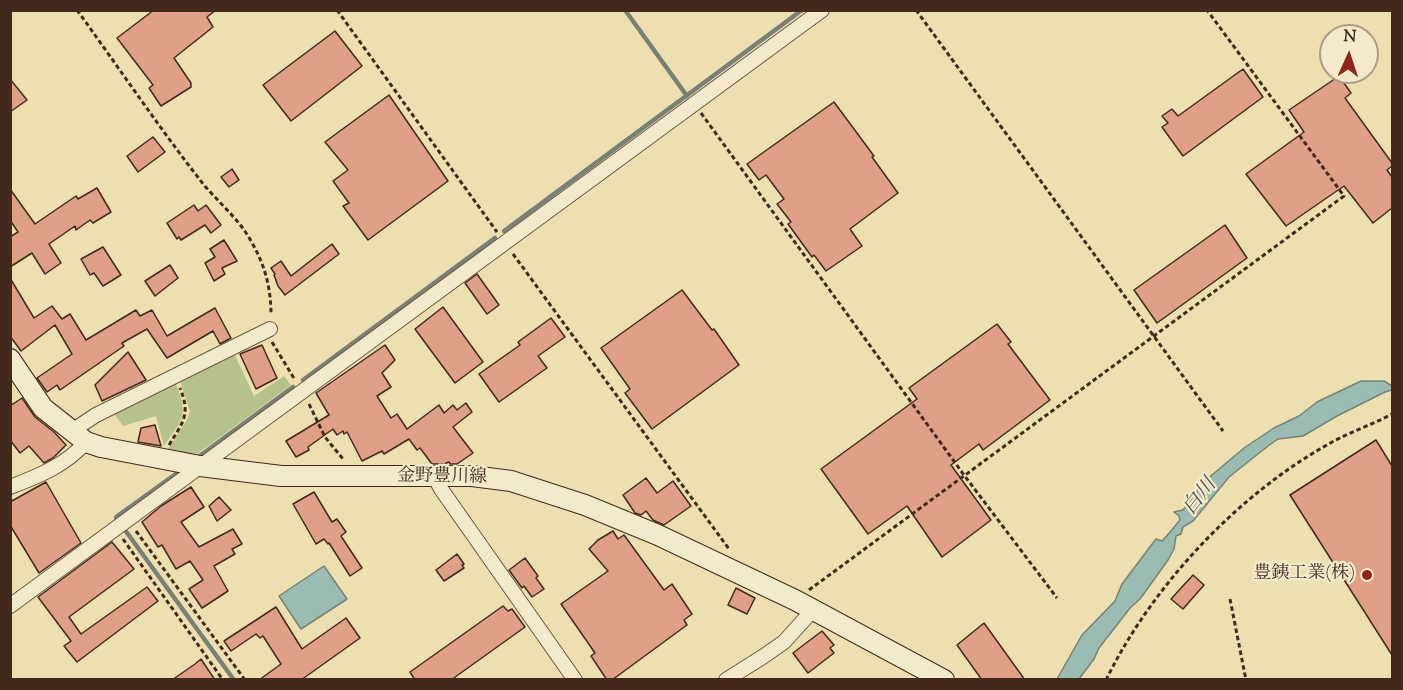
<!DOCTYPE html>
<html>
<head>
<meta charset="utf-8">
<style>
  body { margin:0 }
  #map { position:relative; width:1403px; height:690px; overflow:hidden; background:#eddfb0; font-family:"Sorts Mill Goudy",serif }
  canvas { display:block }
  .frame { position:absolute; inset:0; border:12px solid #43291c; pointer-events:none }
  .north { position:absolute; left:1319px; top:24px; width:60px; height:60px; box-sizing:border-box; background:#f3eacc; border:2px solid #ad9d86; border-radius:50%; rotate:3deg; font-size:16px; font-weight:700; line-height:24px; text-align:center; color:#43291c }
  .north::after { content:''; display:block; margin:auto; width:21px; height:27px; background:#8f2418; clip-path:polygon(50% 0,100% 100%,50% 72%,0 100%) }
</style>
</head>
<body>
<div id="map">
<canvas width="1403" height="690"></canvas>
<div class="frame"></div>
<div class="north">N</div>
</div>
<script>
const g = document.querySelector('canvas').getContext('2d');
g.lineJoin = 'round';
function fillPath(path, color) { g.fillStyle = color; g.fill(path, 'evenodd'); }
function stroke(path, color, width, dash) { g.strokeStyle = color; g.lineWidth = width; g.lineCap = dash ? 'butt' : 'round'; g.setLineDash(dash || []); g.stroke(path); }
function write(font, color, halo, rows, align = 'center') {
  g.font = font + ' "Sorts Mill Goudy","Noto Serif JP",serif'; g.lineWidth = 4.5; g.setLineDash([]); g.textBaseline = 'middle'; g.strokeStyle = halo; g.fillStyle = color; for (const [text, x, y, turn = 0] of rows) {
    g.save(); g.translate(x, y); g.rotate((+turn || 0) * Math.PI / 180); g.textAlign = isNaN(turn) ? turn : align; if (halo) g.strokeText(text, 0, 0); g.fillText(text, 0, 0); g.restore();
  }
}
const green = new Path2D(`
  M233 351 254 396 284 376 291 385 193 457 166 452 187 420 190 411 179 378Z
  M175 381C188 416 185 416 164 446L156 416 123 426 113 412Z`);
const water = new Path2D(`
  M1361 381H1384L1392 386V390L1385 392 1337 416 1303 436 1278 439 1268 446 1229 477 1193 521 1183 527 1181 534 1176 536 1174 549 1168 560 1140 599 1130 608 1099 648 1094 659 1079 679H1057L1082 635 1115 601 1122 584 1156 539 1162 541C1169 534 1174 527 1180 520L1179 516 1174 512 1183 510 1196 494 1199 486 1244 448 1274 428 1299 416 1317 402Z
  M324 566 347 599 301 629 279 596Z`);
const stream = new Path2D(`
  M625 10 687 96
  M504 231 802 10
  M303 380 495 238
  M197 458 293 387
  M117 519 116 517 180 471
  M125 530 234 680`);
const building = new Path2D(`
  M154 10H216L207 17 213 27 174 58 191 83V87L161 106 149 88 153 85 117 38Z
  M335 31 362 66 291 121 263 85Z
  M1243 69 1263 97 1183 156 1162 127 1168 123 1162 116 1172 109 1178 116Z
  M1339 76 1351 93 1345 98 1392 163V166L1387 170 1392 177V208L1373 223 1344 186 1286 226 1246 174 1304 132 1289 110Z
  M10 79 27 100 10 112Z
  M389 95 448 181 368 240 343 206 349 203 333 181 348 170 325 142Z
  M834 102 874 156 872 157 898 193 850 229 862 246 826 271 814 255 812 257 788 224 791 222 777 204 784 199 766 175 759 180 747 164Z
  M153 137 165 152 138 172 127 156Z
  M232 169 239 180 229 187 221 177Z
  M97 188 111 212 93 223 90 220 76 230 75 226 49 244 61 263 45 274 32 253 10 267V237L18 232 10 220V189L35 224 76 196 78 199Z
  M194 205 198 211 206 205 221 225 211 233 205 225 181 240 179 237 177 239 167 223Z
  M1225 225 1247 258 1157 323 1134 290Z
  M224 240 237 261 222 268 225 274 214 281 205 263 215 257 210 249Z
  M332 244 339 254 285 295 278 286 274 275 275 274 271 268 281 261 291 276Z
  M103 247 121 275 103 286 94 273 90 275 81 259Z
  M170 265 178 278 155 296 145 281Z
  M477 274 499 305 487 314 465 283Z
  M10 278 34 318 52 306 62 319 70 314 86 340 136 310 140 316 152 310 167 336 215 308 231 338 220 344 213 331 167 358 147 329 122 343 124 346 60 390 57 385 47 392 37 378 72 354 55 325 21 351 10 336Z
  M682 290 712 330 714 329 739 365 652 429 625 393 630 389 601 348Z
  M443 307 483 362 455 383 415 329Z
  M551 318 565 337 538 356 547 368 499 402 479 374 520 345 518 342Z
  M997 324 1011 342 1008 344 1050 400 983 450 979 444 951 465 991 520 942 557 907 506 868 534 821 469 917 399 909 388Z
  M262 345 277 378 256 389 240 354Z
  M385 345 395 360 382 373 391 387 377 396 391 418 397 414 407 429 439 405 444 413 453 405 457 410 466 403 472 412 453 427 473 453 457 464H450L449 462 444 464H432L420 448 417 450 409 439 384 454 382 451 362 461 347 432 344 434 343 431 337 435 333 429 308 447 309 450 296 457 286 441 329 415 316 393Z
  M128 352 146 380 102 401 95 385Z
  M22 398 35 417 54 432 66 445 53 458 44 463 29 446 20 453 10 440V406Z
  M155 425 161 446 138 442 141 428Z
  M1376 440 1392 466V655L1290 495Z
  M646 478 657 493 673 481 691 506 664 525 653 520 646 511 641 515 635 513 623 495Z
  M46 482 81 543 39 573 10 525V502Z
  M191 487 204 507 181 522 199 547 233 529 242 544 232 549 235 554 214 566 228 591 202 608 189 589 203 580 190 561 176 569 162 545 158 547 142 522 161 506Z
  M314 492 332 522 337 519 346 532 341 536 362 568 350 576 329 543 328 544 324 539 316 544 293 504Z
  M219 497 231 510 217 521 209 506Z
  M613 531 618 539 624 535 664 590 672 584 692 614 684 620 687 625 612 680H607L591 656 595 653 561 604 608 571 589 549 598 540Z
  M112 542 134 569 69 617 81 634 147 587 158 601 77 662 64 646 71 641 38 597Z
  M457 554 464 564 462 565 464 568 444 581 436 570Z
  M525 558 538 576 536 578 544 589 532 597 524 586 522 588 509 570Z
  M1193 575 1204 585 1183 609 1171 599Z
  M736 588 755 598 747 614 728 605Z
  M503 606 508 611 512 609 525 627 451 680H415L410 672Z
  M276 607 302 649 346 618 360 638 301 680H259L281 664 263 636 260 638 256 634 231 651 224 641Z
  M984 623 1025 680H982L957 645Z
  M822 631 834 645 830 648 834 653 808 673 793 653Z
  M201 659 215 680H172L195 664Z`);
const path = new Path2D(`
  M77 10C119 68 160 129 204 185 220 204 239 219 251 241 265 265 271 288 271 315
  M337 10 497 232
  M916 10 1223 431
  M701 113 964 475 1057 598
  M513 254 729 549
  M272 342 295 380
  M309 404 325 437 343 459
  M169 445C183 422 191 415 180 388
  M136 531 245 680
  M123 539 223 680
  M809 590 1344 196 1207 10
  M1230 599 1246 680
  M1106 680C1153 584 1240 492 1334 441 1353 431 1374 424 1392 414`);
const minor = new Path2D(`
  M72 431 96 415 270 329
  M434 476 441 489 575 680
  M10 487C39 476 66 465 86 442
  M10 606 822 10
  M726 680 764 656 784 642 812 611`);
const secondary = new Path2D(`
  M10 359 43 408 86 442 101 447 200 466 281 476H472L511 481 585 505 658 535 795 600 944 680`);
const markers = [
  [1367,575,6,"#8f2418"]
];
const streetNames = [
  ["金野豊川線",442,478,1]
];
const poiNames = [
  ["豊銕工業(株)",1355,575]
];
const waterNames = [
  ["白川",1201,498,-52]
];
fillPath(green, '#b4c38e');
fillPath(water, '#9abcb2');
stroke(water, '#778176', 1.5);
stroke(stream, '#778176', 4.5);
fillPath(building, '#dfa087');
stroke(building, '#43291c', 1.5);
stroke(minor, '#6e5641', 16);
stroke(secondary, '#43291c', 22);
stroke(path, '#43291c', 3, [4.5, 3]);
stroke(minor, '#f3eacc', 14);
stroke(secondary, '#f3eacc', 20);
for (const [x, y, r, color] of markers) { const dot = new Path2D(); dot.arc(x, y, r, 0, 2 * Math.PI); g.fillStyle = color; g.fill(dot); stroke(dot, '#f3eacc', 2); }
write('18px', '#43291c', '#f3eacc', streetNames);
write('18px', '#43291c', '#f3eacc', poiNames, 'right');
write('italic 20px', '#594e42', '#f3eacc', waterNames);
</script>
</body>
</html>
